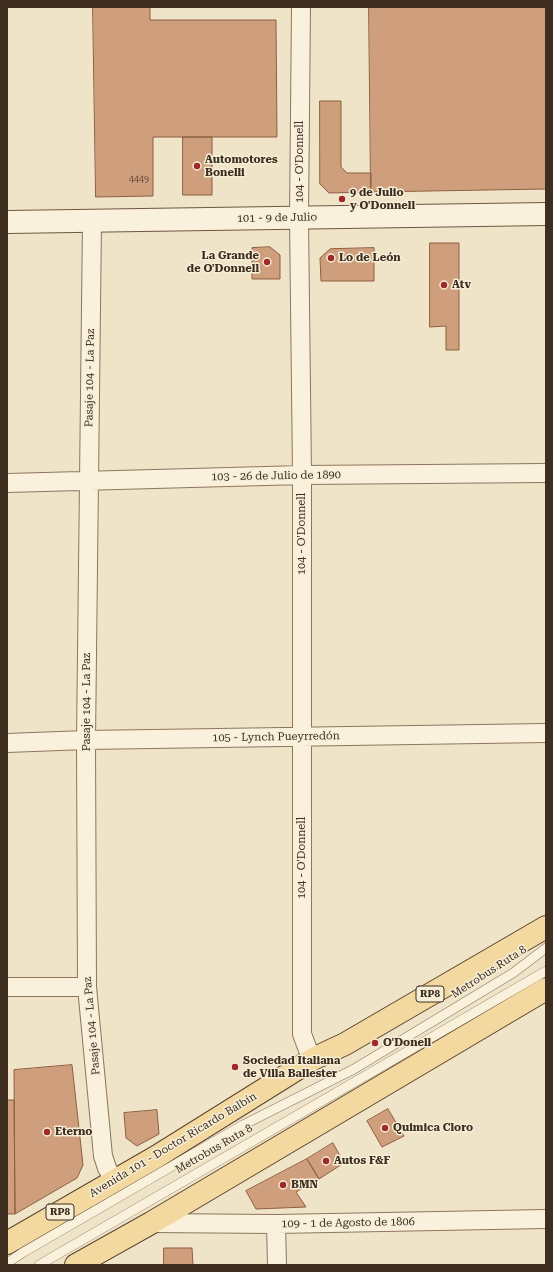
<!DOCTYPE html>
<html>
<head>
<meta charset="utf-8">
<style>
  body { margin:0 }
  #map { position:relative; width:553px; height:1272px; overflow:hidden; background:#f0e4c8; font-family:"Roboto Serif",serif }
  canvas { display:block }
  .frame { position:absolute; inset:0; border:8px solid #3d2e20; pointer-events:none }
</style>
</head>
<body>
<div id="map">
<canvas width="553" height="1272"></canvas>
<div class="frame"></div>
</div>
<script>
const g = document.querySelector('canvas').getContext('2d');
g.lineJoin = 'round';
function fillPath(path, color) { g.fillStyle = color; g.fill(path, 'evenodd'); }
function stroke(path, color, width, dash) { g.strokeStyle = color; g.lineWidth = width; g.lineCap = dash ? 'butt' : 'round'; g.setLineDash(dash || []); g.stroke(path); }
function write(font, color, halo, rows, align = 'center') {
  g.font = font + ' "Roboto Serif",serif'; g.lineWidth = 3; g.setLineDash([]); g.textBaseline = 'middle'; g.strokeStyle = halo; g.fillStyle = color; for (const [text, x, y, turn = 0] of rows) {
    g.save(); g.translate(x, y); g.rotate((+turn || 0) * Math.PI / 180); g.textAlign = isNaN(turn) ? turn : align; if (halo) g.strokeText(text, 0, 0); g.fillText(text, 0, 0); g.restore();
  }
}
const building = new Path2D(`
  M93 7H150V20H276L277 137H153V196L96 197Z
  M369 7H546V189L371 192Z
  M320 101H341V167L347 173H371V192L329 193 320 184Z
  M183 137H212V195H183Z
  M430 243H459V350H446V326L430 327Z
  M270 247 280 255V279H252V248Z
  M374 248V281H321L320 258 330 249Z
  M72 1065 83 1165 77 1178 15 1214 14 1070Z
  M7 1100H14L15 1214H7Z
  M388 1109 404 1136 382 1147 367 1121Z
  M157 1110 159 1134 137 1146 126 1138 124 1113Z
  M333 1143 344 1163 319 1179 307 1159Z
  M307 1159 319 1179 296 1192 306 1207 256 1209 246 1191Z
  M164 1248H192L193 1265H164Z`);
const lane = new Path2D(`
  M7 1263 22 1253 243 1125 354 1069 513 973 546 948
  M39 1265 546 971`);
const street = new Path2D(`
  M301 7 299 218 302 475V1034L308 1050 313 1059
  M92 221 86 740 87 987 103 1156 107 1168 114 1181
  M7 483 302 475 546 473
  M7 743 86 740 546 733
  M7 987H87
  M151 1223 276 1224 546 1219
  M276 1224 277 1265`);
const secondary = new Path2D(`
  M7 222 546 214`);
const primary = new Path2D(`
  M7 1243 156 1157 313 1059 345 1044 546 927
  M76 1265 151 1223 546 989`);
const markers = [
  [197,166,4,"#9e2a2b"],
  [342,199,4,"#9e2a2b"],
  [331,258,4,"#9e2a2b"],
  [267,262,4,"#9e2a2b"],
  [444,285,4,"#9e2a2b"],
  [375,1043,4,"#9e2a2b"],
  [235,1067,4,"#9e2a2b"],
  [385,1128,4,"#9e2a2b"],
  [47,1132,4,"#9e2a2b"],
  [326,1161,4,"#9e2a2b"],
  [283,1185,4,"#9e2a2b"]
];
const numberNames = [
  ["4449",139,179]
];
const shields = [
  [430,994,28],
  [60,1212,28]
];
const shieldNames = [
  ["RP8",430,994],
  ["RP8",60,1212]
];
const poiNames = [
  ["Automotores",205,160],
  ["Bonelli",205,173],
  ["9 de Julio",350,193],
  ["y O'Donnell",350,206],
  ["La Grande",259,256,"right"],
  ["de O'Donnell",259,269,"right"],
  ["Lo de León",339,258],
  ["Atv",452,285],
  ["O'Donell",383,1043],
  ["Sociedad Italiana",243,1061],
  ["de Villa Ballester",243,1074],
  ["Quimica Cloro",393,1128],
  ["Eterno",55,1132],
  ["Autos F&F",334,1161],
  ["BMN",291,1185]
];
const streetNames = [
  ["104 - O'Donnell",300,162,-90],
  ["101 - 9 de Julio",277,218,-1],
  ["Pasaje 104 - La Paz",90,378,-89],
  ["103 - 26 de Julio de 1890",276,476,-1],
  ["104 - O'Donnell",302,534,-90],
  ["Pasaje 104 - La Paz",87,702,-90],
  ["105 - Lynch Pueyrredón",276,737,-1],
  ["104 - O'Donnell",302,858,-90],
  ["Metrobus Ruta 8",489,972,-33],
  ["Pasaje 104 - La Paz",92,1026,-95],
  ["Avenida 101 - Doctor Ricardo Balbín",173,1145,-31],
  ["Metrobus Ruta 8",214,1149,-30],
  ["109 - 1 de Agosto de 1806",348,1223,-1]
];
fillPath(building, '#cf9f7d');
stroke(building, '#8d5f41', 1);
stroke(lane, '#8d765c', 10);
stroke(street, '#8d765c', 20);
stroke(secondary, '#6f573f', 24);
stroke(primary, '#5b4430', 24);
stroke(lane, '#faf1dc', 9);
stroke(street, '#faf1dc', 18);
stroke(secondary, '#faf1dc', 22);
stroke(primary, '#f3d9a0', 22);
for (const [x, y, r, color] of markers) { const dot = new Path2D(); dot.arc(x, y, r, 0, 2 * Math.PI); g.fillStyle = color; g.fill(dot); stroke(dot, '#f7eed8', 1.5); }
write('9px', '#624a37', null, numberNames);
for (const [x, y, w] of shields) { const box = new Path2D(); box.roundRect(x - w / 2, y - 8, w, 16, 3); g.fillStyle = '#f7eed8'; g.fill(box); stroke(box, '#3d2e20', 1); }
write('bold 10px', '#3d2e20', null, shieldNames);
write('bold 11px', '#3d2e20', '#f7eed8', poiNames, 'left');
write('11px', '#3d2e20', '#f7eed8', streetNames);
</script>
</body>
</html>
